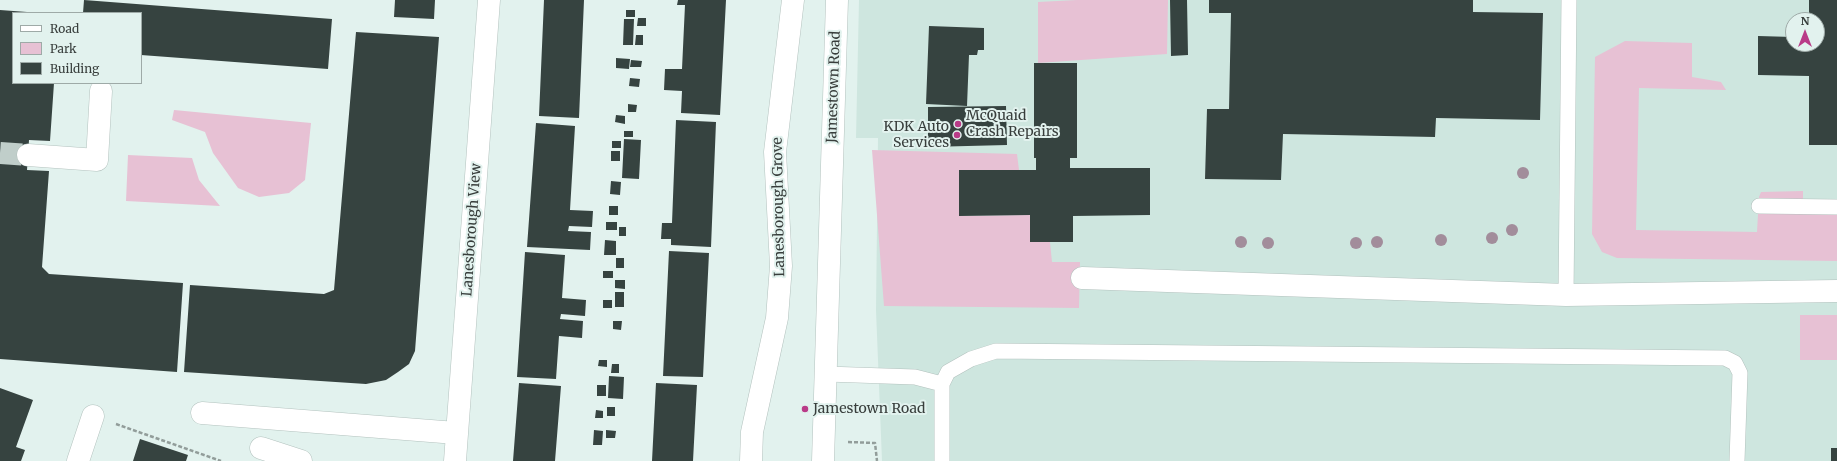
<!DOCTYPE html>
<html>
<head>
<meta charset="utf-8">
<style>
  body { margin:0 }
  #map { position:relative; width:1837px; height:461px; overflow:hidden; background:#e2f2ee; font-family:Merriweather,serif }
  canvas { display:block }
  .legend { position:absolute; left:12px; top:12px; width:130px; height:72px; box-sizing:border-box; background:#e2f2ee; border:1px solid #9eaaa7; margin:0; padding:5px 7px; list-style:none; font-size:12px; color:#383e3c }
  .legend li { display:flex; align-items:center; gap:8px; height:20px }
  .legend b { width:20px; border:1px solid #9eaaa7 }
  .north { position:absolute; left:1785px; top:12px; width:40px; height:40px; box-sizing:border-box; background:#e2f2ee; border:1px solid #9eaaa7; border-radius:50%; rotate:0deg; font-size:11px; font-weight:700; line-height:16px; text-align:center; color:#383e3c }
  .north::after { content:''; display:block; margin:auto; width:14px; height:18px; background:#b93b88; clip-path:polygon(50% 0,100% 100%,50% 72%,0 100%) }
</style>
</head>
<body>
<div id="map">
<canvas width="1837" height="461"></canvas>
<ul class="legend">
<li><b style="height:5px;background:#fff"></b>Road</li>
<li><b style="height:11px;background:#e7c1d4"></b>Park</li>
<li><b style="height:11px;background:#364340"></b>Building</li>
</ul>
<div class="north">N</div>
</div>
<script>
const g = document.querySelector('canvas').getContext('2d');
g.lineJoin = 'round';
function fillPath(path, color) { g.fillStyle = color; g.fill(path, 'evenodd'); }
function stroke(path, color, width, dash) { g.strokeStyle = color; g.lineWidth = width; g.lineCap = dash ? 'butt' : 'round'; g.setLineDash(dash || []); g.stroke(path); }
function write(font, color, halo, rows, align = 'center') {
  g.font = font + ' Merriweather,serif'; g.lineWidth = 4; g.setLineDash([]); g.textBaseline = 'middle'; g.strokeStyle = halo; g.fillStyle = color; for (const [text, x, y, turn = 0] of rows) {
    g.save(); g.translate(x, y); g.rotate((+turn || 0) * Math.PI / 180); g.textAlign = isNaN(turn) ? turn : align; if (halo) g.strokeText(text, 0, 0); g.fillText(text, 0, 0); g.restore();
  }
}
const built = new Path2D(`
  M859 0H1837V461H882L876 310 878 138H856ZM1793 20H1817V44H1793Z`);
const green = new Path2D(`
  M1077 0H1168L1167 54 1038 63V2Z
  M1625 41 1692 43V77L1721 82 1726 90 1639 88 1636 230 1757 232 1759 197 1761 192 1803 191V213L1837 214V261L1617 258 1602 252 1592 234 1595 57Z
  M174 110 311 123 305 180 289 193 259 197 238 188 213 153 205 132 172 120Z
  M872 150 1017 154 1019 170H959V216L1030 215V242H1050L1052 262H1080L1079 308 884 306Z
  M128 155 192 158 199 180 220 206 126 201Z
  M1800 315H1837V360H1800Z`);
const building = new Path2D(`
  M84 0 332 19 328 69 141 55V13H83Z
  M395 0H435L434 19 394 17Z
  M544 0H584L579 118 539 116Z
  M678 0H726L720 115 681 113 682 91 664 90 665 69H682L685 5H677Z
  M1170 0H1187L1188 55 1171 56Z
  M1209 0H1473V12L1543 13 1540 120 1436 118 1435 137 1283 134 1281 180 1205 179 1207 109H1229L1231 13H1209Z
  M1809 0H1837V145H1809V76L1758 75V36L1793 37V44H1817V20H1809Z
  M0 10 27 12 13 13V83H54L50 141 29 140 27 170 49 171 42 267 49 274 183 283 177 372 0 359Z
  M626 10H635V17H626Z
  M638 18H646V26H637Z
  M624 19H634L633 45H623Z
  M929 26 984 28V50H978L977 55H969L967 106 926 104Z
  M356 32 439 37 415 351 409 364 398 372 386 380 366 384 184 372 190 285 324 294 334 290Z
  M636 35H643V45H635Z
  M616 58 630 59 629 69 616 68Z
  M631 60 642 61 641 67H630Z
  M1034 63H1077V158H1070V168H1150V215L1073 216V242H1030V215L959 216V170H1036V158H1034Z
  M630 78 640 79 639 87 629 86Z
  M628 104 637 105 636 112H628Z
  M1006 106 1007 145 928 147V107Z
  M616 115 625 116V124L615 122Z
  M676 120 716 122 711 247 671 245V239H661L662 223H672Z
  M536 123 575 126 570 210 593 211 592 227 569 226 568 231 591 232 590 250 527 247Z
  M624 131H633V137H624Z
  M624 139 641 140 639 179 622 178Z
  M612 141H621V148H612Z
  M611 151H620V161H611Z
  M611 181 621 182 620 195 610 194Z
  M609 206H618V215H609Z
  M606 222H617V230H606Z
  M619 227H626V236H619Z
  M605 240 616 241V255H604Z
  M669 251 709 253 703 377 663 376Z
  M525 252 565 255 562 298 586 300 585 316 561 314 560 319 583 321 582 338 559 336 556 379 517 377Z
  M616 258H624V268H616Z
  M603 271H613V278H603Z
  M615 280H625V289L615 288Z
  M615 292H624V307H615Z
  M603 300H612V308H603Z
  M613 321H622L621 330 613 329Z
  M599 360H607V367L598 366Z
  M612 364H619V373H611Z
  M609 376 624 377 623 399 608 398Z
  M519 383 561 386 555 461H513Z
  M656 383 697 385 693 461H652Z
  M597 385H606V396H597Z
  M0 388 33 400 16 447 25 450 21 461H0Z
  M607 407H615V416H607Z
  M596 410 603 411V418H595Z
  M594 430 603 431 602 445H593Z
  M606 430 616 431 615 438H606Z
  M140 439 188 455 186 461H133Z
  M1831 448H1837V461H1831Z`);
const streetTunnel = new Path2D(`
  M0 153 28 155`);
const path = new Path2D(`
  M116 424 221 461
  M848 442 875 443 877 461`);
const lane = new Path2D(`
  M1759 206 1837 207
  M1566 295 1569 0
  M826 374 915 377 942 384
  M942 461V384L948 372 971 359 996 351 1725 358 1735 363 1740 373 1737 461`);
const street = new Path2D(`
  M28 155 97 160 101 91
  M1082 278 1566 295 1837 291
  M202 413 456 433
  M261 448 301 461
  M78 461 93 416
  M455 461 489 0
  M751 461 752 432 777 318 781 266 775 152 793 0`);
const secondary = new Path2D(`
  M823 461 837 0`);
const trees = [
  [1523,173],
  [1512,230],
  [1492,238],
  [1441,240],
  [1241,242],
  [1377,242],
  [1268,243],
  [1356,243]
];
const markers = [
  [958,124,4,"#b93b88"],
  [957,135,4,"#b93b88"],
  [805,409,4,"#b93b88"]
];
const streetNames = [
  ["Jamestown Road",834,87,-88],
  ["Lanesborough Grove",779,207,-91],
  ["Lanesborough View",472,230,-86]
];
const poiNames = [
  ["McQuaid",966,116],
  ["Crash Repairs",966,132],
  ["KDK Auto",949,127,"right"],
  ["Services",949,143,"right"],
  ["Jamestown Road",813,409]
];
fillPath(built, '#cee6df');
fillPath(green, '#e7c1d4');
fillPath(building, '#364340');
stroke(streetTunnel, '#c0ceca', 22, [22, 11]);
stroke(lane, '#b3c2be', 16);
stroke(street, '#b3c2be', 23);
stroke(secondary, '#b3c2be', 23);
stroke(path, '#929d9a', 2.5, [4, 2]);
stroke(lane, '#fff', 15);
stroke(street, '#fff', 22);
stroke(secondary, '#fff', 22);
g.fillStyle = '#a28d9b';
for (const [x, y] of trees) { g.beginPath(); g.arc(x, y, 6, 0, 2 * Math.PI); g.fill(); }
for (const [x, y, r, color] of markers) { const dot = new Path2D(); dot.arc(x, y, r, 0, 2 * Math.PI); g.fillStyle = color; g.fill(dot); stroke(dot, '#e2f2ee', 1.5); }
write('14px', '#383e3c', '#e2f2ee', streetNames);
write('14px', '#383e3c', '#e2f2ee', poiNames, 'left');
</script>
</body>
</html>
